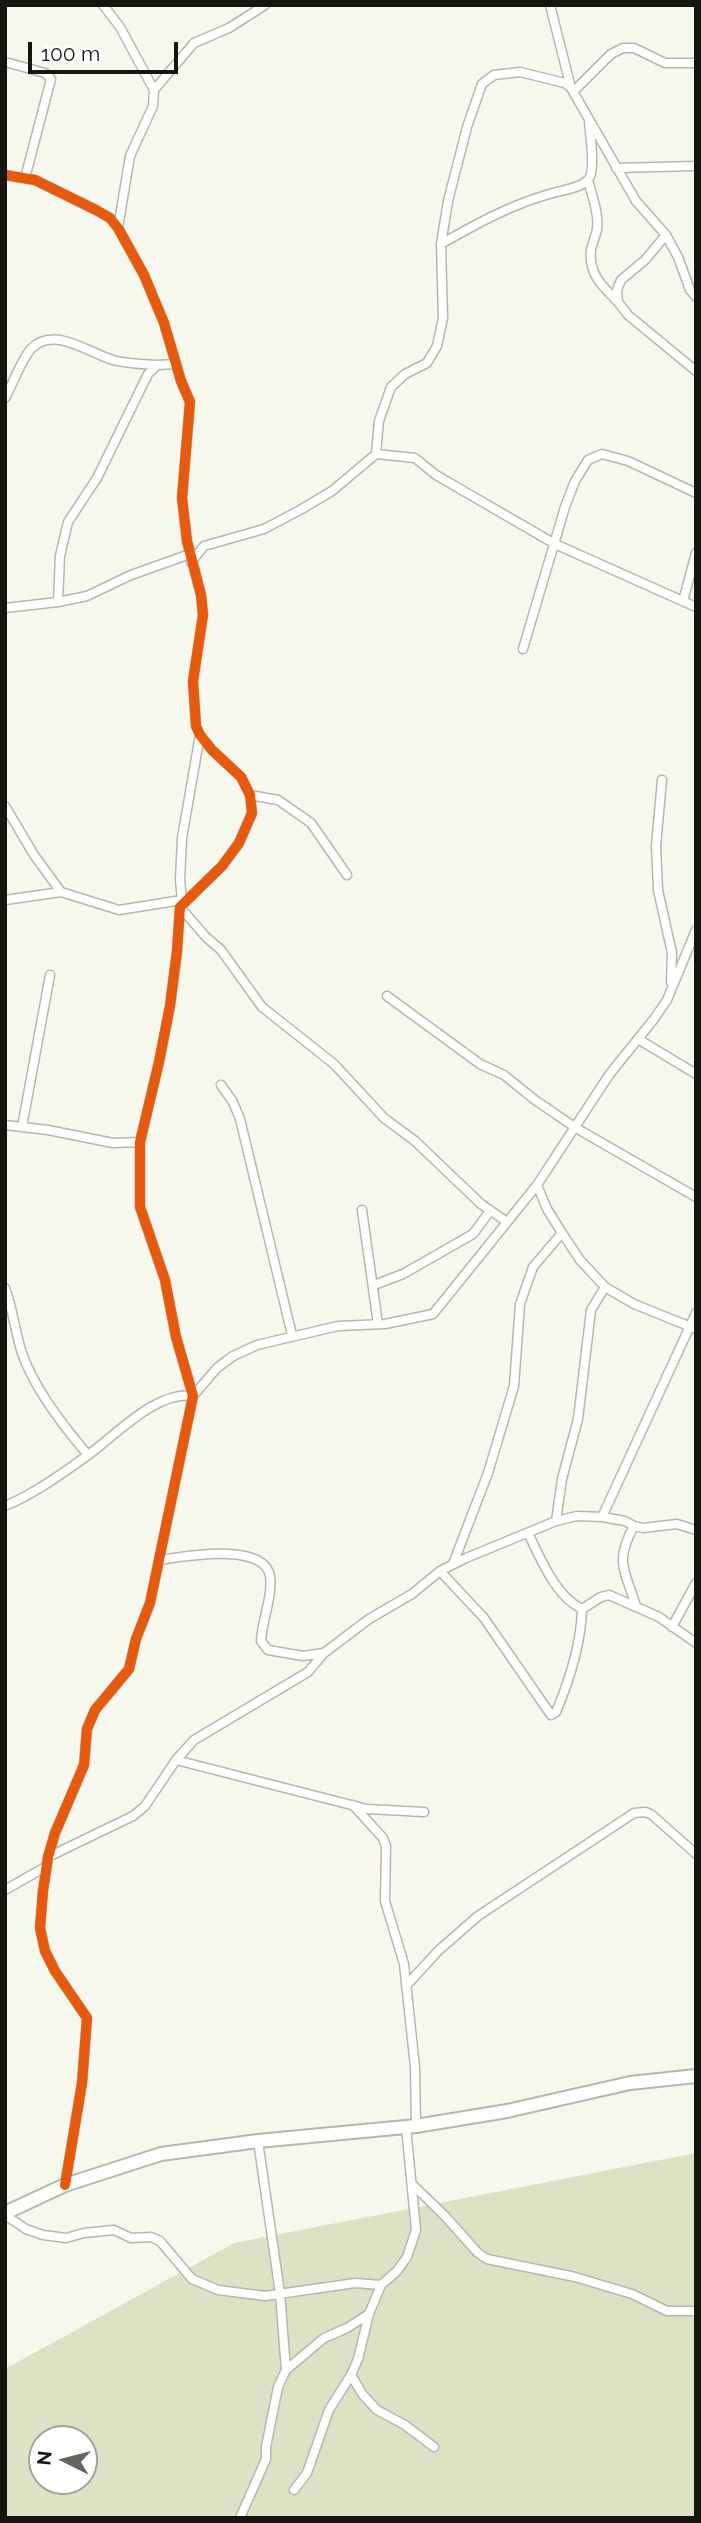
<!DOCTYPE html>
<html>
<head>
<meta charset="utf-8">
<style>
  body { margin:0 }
  #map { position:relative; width:701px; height:2523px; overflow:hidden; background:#f6f8ee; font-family:Raleway,sans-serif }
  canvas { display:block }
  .frame { position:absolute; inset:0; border:7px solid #151610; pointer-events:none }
  .north { position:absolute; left:28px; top:2425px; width:70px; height:70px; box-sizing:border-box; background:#fff; border:2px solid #a1a29f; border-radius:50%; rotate:276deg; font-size:19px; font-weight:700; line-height:28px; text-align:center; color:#151610 }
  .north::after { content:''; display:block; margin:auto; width:24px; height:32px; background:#64655e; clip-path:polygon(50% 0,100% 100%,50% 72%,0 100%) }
  .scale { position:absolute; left:28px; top:42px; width:150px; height:32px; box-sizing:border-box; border:4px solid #151610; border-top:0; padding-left:9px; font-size:21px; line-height:24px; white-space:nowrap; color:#151610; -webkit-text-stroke:5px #fff; paint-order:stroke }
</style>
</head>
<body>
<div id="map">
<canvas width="701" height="2523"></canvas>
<div class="frame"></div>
<div class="north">N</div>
<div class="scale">100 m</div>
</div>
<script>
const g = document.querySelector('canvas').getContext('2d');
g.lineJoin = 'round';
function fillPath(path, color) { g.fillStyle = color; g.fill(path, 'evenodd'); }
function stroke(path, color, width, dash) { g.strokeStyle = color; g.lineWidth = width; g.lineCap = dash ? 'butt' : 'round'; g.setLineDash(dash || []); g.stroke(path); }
const green = new Path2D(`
  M696 2153V2518H5V2369L234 2243ZM42 2439H84V2481H42Z`);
const street = new Path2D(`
  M103 5 120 27 154 90 153 106 130 156 118 228
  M550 5 571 88 636 201 666 235 678 257 690 290 696 297
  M9 63 45 73 51 79 25 178
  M154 90 194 43 229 28 265 5
  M574 91 611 54 623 48H634L665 63H696
  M616 168 696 166
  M5 175 35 180 96 210 110 218 118 228 144 275 164 323 181 381 190 402 182 498 187 541 201 595 203 615 193 681 196 726 200 735 212 750 241 777 250 795 252 813 239 843 222 866 180 907 177 951 170 1006 159 1062 140 1142V1207L165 1280 176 1337 193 1396 150 1603 136 1639 129 1669 95 1710 87 1729 84 1765 55 1833 48 1857 43 1891 40 1928 45 1951 55 1971 87 2018 82 2083 65 2185
  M588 180C592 196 599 213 597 229 596 236 592 243 591 250 588 274 603 287 618 302
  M666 235 645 260 621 280 617 290 618 302 628 315 696 371
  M441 244C478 223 512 204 553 193 564 190 580 188 588 180 596 172 590 133 589 122
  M5 398C13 384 21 360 31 349 53 325 89 353 113 360 127 364 142 364 157 365
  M376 454 379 421 391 387 405 374 427 363 437 346 443 318 441 244 448 201 467 127 482 84 494 75 520 72 565 83 571 88
  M191 562 204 546 264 529 300 510 332 491 376 454 415 458 436 475 555 544 696 607
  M683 601 696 553
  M58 602 60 556 68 522 97 478 148 374 157 365 176 364
  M5 608 58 602 87 596 131 575 190 554
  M523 649 565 507 575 481 588 460 602 454 628 461 696 493
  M200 735 182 838 180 880 182 900 180 907 206 937 221 950 262 1007 334 1064 384 1118 415 1141 481 1204 507 1222
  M662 780 656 846 658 890 672 953 671 982
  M250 795 278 800 311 823 347 875
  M5 806 34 855 61 892
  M5 900 61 892 119 910 182 900
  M387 996 480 1064 504 1075 535 1100 576 1128 696 1197
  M638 1039 696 1074
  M221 1085 233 1102 240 1119 292 1335
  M5 1125 48 1130 113 1143 140 1142
  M22 1127 50 975
  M537 1185 547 1209 562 1233 580 1260 605 1287 634 1304 696 1329
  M362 1210 378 1324
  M374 1285 403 1274 473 1234 490 1211
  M5 1288C13 1309 15 1332 22 1353 34 1388 64 1427 88 1455
  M5 1506C34 1494 63 1473 88 1455 116 1435 157 1390 193 1396L217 1368 233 1356 257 1345 338 1326 385 1324 433 1314 537 1185 609 1075 654 1019 667 1000 696 930
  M602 1517 696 1313
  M556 1521 562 1479 578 1419 591 1310 605 1287
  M634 1526C614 1562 625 1570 636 1606
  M528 1533C541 1559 555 1596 582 1609L601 1597 609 1595 659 1617 696 1643
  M159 1560C182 1557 264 1541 270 1576 273 1596 262 1620 261 1641L268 1650 303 1656 324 1653 369 1619 412 1594 440 1571 466 1558 556 1521 577 1516 602 1517 625 1521 634 1526 643 1528 677 1524 696 1530
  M453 1564 488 1473 514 1386 520 1304 533 1267 562 1233
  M440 1571 484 1618 551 1715 556 1712C570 1679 581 1645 582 1609
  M672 1627 696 1583
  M176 1760 367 1809 424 1812
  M353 1805 383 1838 386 1846 385 1901 404 1964 415 2067 416 2126
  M48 1857 133 1816 145 1806 176 1760 194 1740 308 1672 324 1653
  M5 1890 47 1866
  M406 1986 438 1951 478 1916 634 1813 646 1812 652 1815 696 1854
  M258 2141 280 2293 286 2370
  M413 2185 444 2215 478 2253 487 2259 575 2277 632 2294 667 2311H696
  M5 2215 26 2229 43 2235 66 2238 84 2233 114 2230 131 2238 151 2237 160 2241 192 2279 218 2290 265 2296 355 2283 381 2285
  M351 2375 363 2395 377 2410 405 2425 434 2447
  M294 2490 307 2473 329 2410 351 2375 358 2359 369 2314
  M240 2518 266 2459V2447L278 2387 286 2370 324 2338 347 2328 369 2314 381 2285 397 2271 407 2257 416 2230 406 2127`);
const secondary = new Path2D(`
  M5 2213 65 2185 161 2154 258 2141 416 2126 507 2111 630 2083 696 2076`);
const cycleway = new Path2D(`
  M5 175 35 180 96 210 110 218 118 228 144 275 164 323 181 381 190 402 182 498 187 541 201 595 203 615 193 681 196 726 200 735 212 750 241 777 250 795 252 813 239 843 222 866 180 907 177 951 170 1006 159 1062 140 1142V1207L165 1280 176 1337 193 1396 150 1603 136 1639 129 1669 95 1710 87 1729 84 1765 55 1833 48 1857 43 1891 40 1928 45 1951 55 1971 87 2018 82 2083 65 2185`);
fillPath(green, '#dde2c4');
stroke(street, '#b6b7b0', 11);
stroke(secondary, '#b6b7b0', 16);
stroke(street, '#fefefc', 8);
stroke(secondary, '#fefefc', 12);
stroke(cycleway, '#e8590c', 10);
</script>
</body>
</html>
